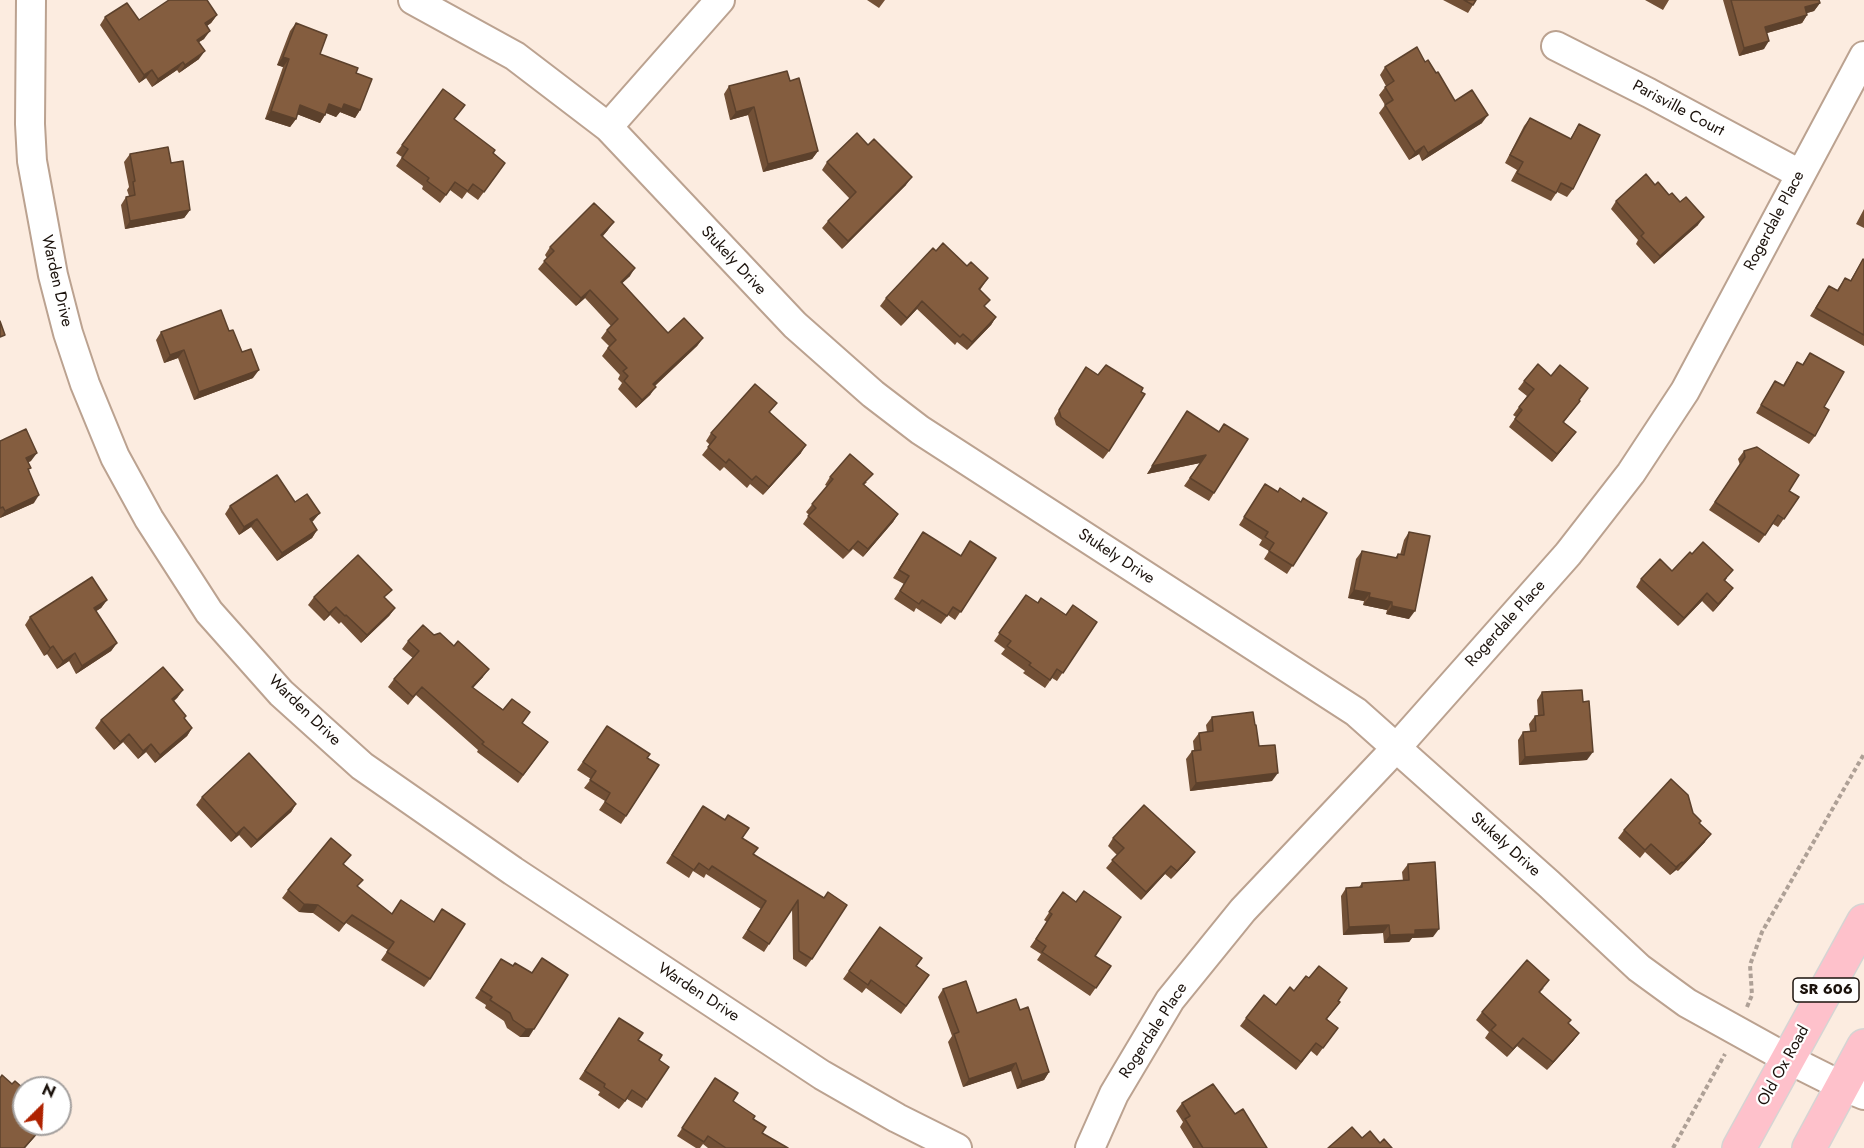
<!DOCTYPE html>
<html>
<head>
<meta charset="utf-8">
<style>
  body { margin:0 }
  #map { position:relative; width:1864px; height:1148px; overflow:hidden; background:#fcece0; font-family:Jost,sans-serif }
  canvas { display:block }
  .north { position:absolute; left:12px; top:1076px; width:60px; height:60px; box-sizing:border-box; background:#fff; border:2px solid #a4a09e; border-radius:50%; rotate:24deg; font-size:16px; font-weight:700; line-height:24px; text-align:center; color:#1b120c }
  .north::after { content:''; display:block; margin:auto; width:21px; height:27px; background:#af2200; clip-path:polygon(50% 0,100% 100%,50% 72%,0 100%) }
</style>
</head>
<body>
<div id="map">
<canvas width="1864" height="1148"></canvas>
<div class="north">N</div>
</div>
<script>
const g = document.querySelector('canvas').getContext('2d');
g.lineJoin = 'round';
function stroke(path, color, width, dash) { g.strokeStyle = color; g.lineWidth = width; g.lineCap = dash ? 'butt' : 'round'; g.setLineDash(dash || []); g.stroke(path); }
function fillPath(path, color) { g.fillStyle = color; g.fill(path, 'evenodd'); }
function write(font, color, halo, rows, align = 'center') {
  g.font = font + ' Jost,sans-serif'; g.lineWidth = 4.5; g.setLineDash([]); g.textBaseline = 'middle'; g.strokeStyle = halo; g.fillStyle = color; for (const [text, x, y, turn = 0] of rows) {
    g.save(); g.translate(x, y); g.rotate((+turn || 0) * Math.PI / 180); g.textAlign = isNaN(turn) ? turn : align; if (halo) g.strokeText(text, 0, 0); g.fillText(text, 0, 0); g.restore();
  }
}
const path = new Path2D(`
  M1747 1007 1752 995 1750 965 1762 932 1864 754
  M1673 1148 1725 1054`);
const street = new Path2D(`
  M31 0 30 124 32 161 53 275 68 333 85 384 115 457 149 519 209 612 281 693 362 766 513 871 822 1075 897 1118 957 1148
  M413 0 515 56 608 127 795 325 873 394 920 430 1356 712 1549 884 1639 968 1687 1003 1788 1059 1842 1086 1864 1095
  M1556 46 1649 93 1800 174
  M608 127 720 0
  M1090 1148 1114 1094 1170 1000 1243 910 1397 747 1568 554 1631 473 1685 391 1864 56`);
const primary = new Path2D(`
  M1739 1148 1864 921
  M1809 1148 1864 1046`);
const wall = new Path2D(`
  M867 0H885L879 8Z
  M1443 0H1476L1468 13Z
  M1645 0H1669L1663 10Z
  M1723 0H1819L1820 3 1814 11 1807 13V15L1802 23 1767 33 1764 49 1739 56Z
  M217 15 211 23 207 26 204 39 199 42V59L179 73 177 70 152 87 146 78 139 83 100 25 105 17 139 20Z
  M296 23 320 54 356 73 360 110 355 118 340 112 336 117 326 113 320 123 297 114 296 119 290 127 265 119 283 67 277 65 290 31Z
  M1425 62 1436 73 1455 101 1482 123 1422 161 1419 154 1409 160 1379 113 1385 105 1379 95 1386 86 1380 75 1385 67Z
  M729 86 818 151 812 159 763 172 748 115 730 120 724 94Z
  M443 89 454 119 493 153 505 163 478 200 467 192 462 199 450 190 440 203 422 189 423 186 396 166 402 157 396 153Z
  M1530 118 1570 139 1579 124 1573 189 1567 197 1557 192 1551 201 1511 181 1517 170 1505 163 1524 126Z
  M130 154 171 163 190 210 184 218 125 229 121 205 126 197 129 196 127 190 129 187 124 162Z
  M827 162 906 185 842 249 822 228 828 221 850 199 822 170Z
  M1655 185 1669 195 1698 225 1654 264 1636 244 1638 240 1611 209 1616 201Z
  M1864 209V228L1856 224Z
  M608 230 603 236 630 276 622 283 668 333 703 338 697 346 655 386 650 395 636 408 618 389 622 383 618 379 620 375 602 356 609 346 601 338 607 330 611 326 585 298 576 306 538 269 547 258 545 255 550 247Z
  M936 251 967 266 988 278 980 290 985 307 996 317 991 325 967 350 957 342 955 345 917 309 901 326 880 306 886 298Z
  M1863 259 1864 260V346L1810 316 1829 286 1837 290 1845 278 1850 281Z
  M229 331 253 378 194 400 178 358 164 363 156 340 161 332Z
  M1810 353 1824 407 1815 436 1809 444 1756 413 1775 381 1783 385 1797 362 1802 365Z
  M1081 375 1109 451 1103 459 1056 425 1054 418Z
  M1524 381 1580 401 1564 422 1570 440 1552 462 1509 427 1516 417 1513 415 1527 396 1518 389Z
  M1187 411 1214 493 1209 501 1184 486 1200 463 1147 474Z
  M770 412 801 453 763 495 750 484 747 488 724 467 720 471 702 455 710 445 706 441 711 433Z
  M0 441 31 461 28 462 34 503 0 518Z
  M1744 451 1789 491 1799 497 1778 527 1773 524 1759 543 1709 510 1740 465 1738 459Z
  M830 477 867 482 864 485 898 514 893 522 863 557 853 549 843 559 803 524 809 515 806 512 827 486 825 485Z
  M1265 484 1278 492 1327 513 1287 574 1264 559 1269 551 1259 545 1262 540 1239 525Z
  M295 502 314 520 312 522 317 530 312 538 277 561 251 527 239 535 225 514 230 506Z
  M923 532 961 556 970 541 996 558 955 620 948 615 941 624 916 608 914 612 894 599 904 584 893 578Z
  M1409 532V619L1386 614 1387 610 1363 605 1364 601 1348 598 1356 559 1362 551 1395 558 1398 554 1400 555 1404 540Z
  M1672 571 1727 578 1725 581 1727 596 1713 612 1702 601 1678 626 1636 587 1641 579Z
  M1026 595 1038 603 1066 615 1097 622 1057 681 1052 678 1045 688 1023 673 1025 671 1001 654 1005 649 994 641Z
  M314 597 385 598 395 608 389 616 361 643 341 622 339 624 330 615 324 621 308 605Z
  M107 600 101 608 96 611 117 643 111 651 76 674 69 661 57 669 47 654 44 656 25 625 30 617Z
  M408 641 483 677 473 688 522 723 548 742 518 783 477 752 478 750 416 695 408 705 388 687 394 679 413 658 402 649Z
  M183 690 177 698 174 701 184 719 192 728 187 736 155 763 146 752 138 759 123 742 114 750 95 728 101 720Z
  M1542 692 1587 760 1519 765 1518 740 1523 732 1530 731 1529 724 1535 716H1538L1537 700Z
  M1212 717 1255 725 1259 746 1272 781 1190 791 1186 759 1192 751 1194 750 1193 741 1199 733 1207 732 1206 725Z
  M607 726 647 758 659 765 621 824 599 810 605 801 584 788 591 779 577 770Z
  M202 797 296 804 291 812 251 848 239 835 231 842 196 805Z
  M1693 813 1700 823 1705 842 1678 871 1676 870 1670 875 1645 852 1640 858 1618 838 1624 830Z
  M698 814 742 838 753 854 824 898 812 959 806 967 793 959 792 908 764 952 742 938 761 909 706 874 704 878 693 871 689 878 666 863Z
  M1113 838 1189 860 1171 879 1165 874 1141 900 1106 868 1117 855 1108 846Z
  M344 864 358 887 430 979 424 987 381 960 388 950 346 923 339 932 313 913 299 912 282 898 288 890Z
  M1408 864 1433 937 1412 938 1409 942 1384 943 1383 933 1343 935 1341 896 1346 888 1359 887 1362 883 1403 881 1402 872Z
  M1063 892 1095 956 1111 966 1090 996 1037 960 1041 954 1030 947 1047 922 1044 920Z
  M880 927 917 966 929 975 901 1014 866 988 862 993 843 979Z
  M501 959 529 1037H520L507 1028 504 1021 485 1008 486 1005 475 998Z
  M1544 988 1540 992 1568 1024 1579 1033 1573 1041 1547 1070 1517 1046 1507 1057 1485 1038 1489 1032 1476 1020 1482 1012Z
  M943 989 977 1013 1020 1010 1049 1072 1044 1080 1017 1089 1011 1071 963 1087 948 1042 952 1036 938 997Z
  M1294 991 1340 1002 1327 1019 1338 1028 1317 1056 1311 1051 1296 1070 1240 1026 1246 1018 1276 1005Z
  M614 1026 638 1040 659 1060 647 1100 642 1108 627 1099 619 1109 598 1095 600 1092 579 1079Z
  M715 1078 733 1101 753 1119 762 1133 788 1148H708L703 1144 700 1148H696L677 1136Z
  M1182 1103 1235 1114 1267 1148H1193L1180 1127 1183 1122 1176 1111Z`);
const shadedWall = new Path2D(`
  M1820 3 1814 11 1800 15 1805 7Z
  M217 15 211 23 199 31 205 23Z
  M1807 15 1802 23 1760 35 1765 27Z
  M210 31 204 39 191 47 197 40Z
  M1769 41 1764 49 1739 56 1744 48Z
  M205 51 199 59 179 73 185 65Z
  M283 57 289 59 283 67 277 65Z
  M183 62 177 70 152 87 158 79Z
  M152 70 146 78 139 83 144 75Z
  M329 104H344L360 110 355 118 340 112 336 117 324 112Z
  M300 105 325 115 320 123 294 113Z
  M754 107 748 115 730 120 736 112Z
  M271 111 296 119 290 127 265 119Z
  M1488 115 1482 123 1422 161 1428 153Z
  M1424 146 1419 154 1409 160 1415 152Z
  M818 151 812 159 763 172 768 164Z
  M912 177 906 185 842 249 848 241Z
  M190 210 184 218 125 229 130 221Z
  M1704 217 1698 225 1654 264 1660 256Z
  M614 222 608 230 596 243 601 235Z
  M635 268 630 276 615 290 621 282Z
  M590 290 585 298 576 306 581 298Z
  M922 301 917 309 901 326 907 318Z
  M996 317 991 325 967 350 972 342Z
  M703 338 697 346 648 392 653 384Z
  M184 350 178 358 164 363 170 355Z
  M259 370 253 378 194 400 199 392Z
  M656 387 650 395 636 408 642 400Z
  M1576 432 1570 440 1552 462 1557 454Z
  M806 445 801 453 763 495 769 487Z
  M37 453 31 461 20 466 26 458Z
  M1206 455 1200 463 1147 474 1152 466Z
  M39 495 34 503 0 518 5 511Z
  M320 513 314 520 304 527 310 519Z
  M898 514 893 522 863 557 868 549Z
  M257 519 251 527 239 535 244 527Z
  M317 530 312 538 277 561 282 553Z
  M1733 588 1727 596 1713 612 1718 604Z
  M1354 590 1370 593 1364 601 1348 598Z
  M1707 593 1702 601 1678 626 1684 618Z
  M1369 597 1392 602 1387 610 1363 605Z
  M107 600 101 608 89 616 94 608Z
  M1392 606 1415 611 1409 619 1386 614Z
  M336 607 330 615 324 621 329 613Z
  M395 608 389 616 361 643 367 635Z
  M117 643 111 651 76 674 82 666Z
  M53 646 47 654 44 656 50 648Z
  M75 653 69 661 57 669 63 661Z
  M489 669 483 677 466 695 472 687Z
  M183 690 177 698 166 707 172 699Z
  M192 728 187 736 155 763 160 755Z
  M129 734 123 742 114 750 120 742Z
  M151 744 146 752 138 759 143 751Z
  M1593 752 1587 760 1519 765 1525 757Z
  M1278 773 1272 781 1190 791 1196 783Z
  M296 804 291 812 251 848 257 840Z
  M244 827 239 835 231 842 236 834Z
  M1711 834 1705 842 1678 871 1683 863Z
  M1195 852 1189 860 1171 879 1177 871Z
  M1682 862 1676 870 1670 875 1676 867Z
  M1171 866 1165 874 1141 900 1146 892Z
  M304 904 318 905 313 913 299 912Z
  M1389 925 1383 933 1343 935 1349 927Z
  M1439 929 1433 937 1412 938 1409 942 1384 943 1390 935 1415 930Z
  M526 1029H534L529 1037H520Z
  M1579 1033 1573 1041 1547 1070 1553 1062Z
  M1523 1038 1517 1046 1507 1057 1513 1049Z
  M1016 1063 1011 1071 963 1087 969 1079Z
  M1049 1072 1044 1080 1017 1089 1022 1081Z
  M45 1124H46L25 1148H24Z`);
const building = new Path2D(`
  M169 0H207L217 15 205 23 210 31 197 40 205 51 185 65 183 62 158 79 152 70 144 75 105 17 127 3 139 20Z
  M1464 0H1476L1473 5Z
  M1731 0H1819L1820 3 1805 7 1807 15 1765 27 1769 41 1744 48Z
  M296 23 327 35 320 54 358 68 356 73 372 79 360 110 344 104 342 109 329 104 325 115 300 105 296 119 271 111 289 59 283 57Z
  M1417 47 1425 62 1428 60 1436 73 1438 72 1455 101 1472 90 1488 115 1428 153 1424 146 1415 152 1385 105 1393 100 1385 87 1394 81 1385 67Z
  M787 71 790 81 799 78 818 151 768 164 754 107 736 112 729 86Z
  M443 89 465 105 454 119 495 150 493 153 505 163 484 192 473 184 468 191 455 182 446 195 427 181 429 178 402 158 408 149 402 145Z
  M1530 118 1571 139 1579 124 1600 135 1573 189 1561 183 1556 193 1517 173 1523 162 1510 155Z
  M857 133 868 145 874 139 912 177 848 241 828 221 856 192 827 162Z
  M168 147 171 163 183 161 190 210 130 221 126 197 135 195 133 182 135 181 130 154Z
  M1646 174 1655 185 1658 182 1669 195 1672 193 1680 202 1686 197 1704 217 1660 256 1641 236 1644 233 1616 201Z
  M594 203 614 222 601 235 635 268 621 282 668 333 684 318 703 338 653 384 656 387 642 400 624 381 628 376 623 371 627 368 608 348 616 340 607 330 618 319 590 290 581 298 544 261 554 251 550 247Z
  M943 243 967 266 971 262 988 278 979 289 990 300 984 306 996 317 972 342 963 334 960 337 922 301 907 318 886 298 933 248 936 251Z
  M1863 259 1864 260V335L1816 308 1829 286 1838 291 1845 278 1851 281Z
  M221 310 229 331 233 330 242 352 251 349 259 370 199 392 184 350 170 355 161 332Z
  M0 321 5 335 0 337Z
  M1810 353 1844 372 1824 407 1829 410 1815 436 1761 405 1775 381 1784 386 1797 362 1803 365Z
  M1538 364 1551 376 1560 365 1588 388 1579 400 1580 401 1563 422 1576 432 1557 454 1515 419 1522 410 1519 407 1534 389 1524 381Z
  M1106 365 1143 388 1141 392 1145 394 1109 451 1061 417 1059 410 1086 367 1098 375Z
  M755 384 777 403 769 412 806 445 769 487 756 476 752 480 729 459 726 463 708 447 716 437 711 433Z
  M1187 411 1219 432 1224 424 1248 439 1214 493 1190 478 1206 455 1152 466Z
  M26 429 37 453 26 458 31 468 28 469 39 495 5 511 3 507 0 508V441Z
  M1757 447 1799 475 1789 491 1799 497 1784 519 1778 515 1765 535 1715 502 1745 457 1744 451Z
  M850 454 873 474 863 484 898 514 868 549 858 541 849 551 808 516 816 508 812 504 833 479 830 477Z
  M277 475 295 502 307 494 320 513 310 519 317 530 282 553 257 519 244 527 230 506Z
  M1265 484 1278 492 1280 488 1301 502 1303 498 1327 513 1293 566 1269 551 1274 543 1265 537 1268 532 1244 517Z
  M923 532 961 556 970 541 996 558 961 612 953 607 947 616 922 600 919 604 900 591 909 576 899 570Z
  M1409 532 1430 536 1415 611 1392 606V602L1369 597 1370 593 1354 590 1362 551 1397 558 1398 554 1404 555Z
  M1703 542 1733 570 1724 580 1733 588 1718 604 1707 593 1684 618 1641 579 1660 559 1672 571 1690 552 1692 554Z
  M358 555 392 590 384 597 395 608 367 635 346 615 345 616 336 607 329 613 314 597Z
  M92 577 107 600 94 608 117 643 82 666 75 653 63 661 53 646 50 648 30 617Z
  M1026 595 1038 603 1041 598 1066 615 1073 605 1097 622 1063 673 1057 669 1050 680 1029 665 1031 663 1007 646 1011 641 999 633Z
  M423 625 434 635 440 633 454 646 458 641 489 669 472 687 503 710 512 699 530 712 522 723 548 742 523 775 482 744 484 742 422 687 413 697 394 679 419 651 408 641Z
  M163 667 183 690 172 699 186 716 184 718 192 728 160 755 151 744 143 751 129 734 120 742 101 720Z
  M1582 690 1583 702 1589 701 1593 752 1525 757 1523 732 1536 731 1535 716 1544 715 1542 692Z
  M1253 712 1255 725H1256L1259 746 1275 745 1278 773 1196 783 1192 751 1201 750 1199 733 1213 731 1212 717Z
  M607 726 650 754 647 758 659 765 626 816 605 802 610 793 590 780 596 771 583 762Z
  M249 753 296 804 257 840 244 827 236 834 202 797Z
  M1671 779 1688 795 1693 813 1701 821 1699 823 1711 834 1683 863 1682 862 1676 867 1651 844 1645 850 1624 830Z
  M1144 805 1195 852 1177 871 1171 866 1146 892 1112 860 1124 848 1113 838Z
  M703 806 725 820 728 815 749 828 742 838 758 848 753 854 824 898 828 892 847 905 812 959 799 951 798 900 769 944 748 930 766 901 712 866 709 870 699 863 694 870 672 855Z
  M331 838 351 855 343 864 363 880 357 886 392 914 401 900 434 922 442 909 465 924 430 979 387 952 394 942 352 915 344 924 318 905 304 904 288 890Z
  M1435 862 1439 929 1415 930V934L1390 935 1389 925 1349 927 1346 888 1362 887V883L1409 880 1408 864Z
  M1084 891 1121 917 1095 956 1111 966 1096 988 1042 952 1046 946 1036 939 1052 914 1049 912 1063 892 1076 902Z
  M880 927 922 958 916 966 929 975 906 1006 871 980 868 985 849 971Z
  M542 958 568 975 534 1029H526L513 1020 510 1013 490 1000 492 997 481 990 501 959 513 966 515 963 532 973Z
  M1527 960 1549 980 1539 992 1571 1020 1568 1023 1579 1033 1553 1062 1523 1038 1513 1049 1491 1030 1496 1025 1482 1012Z
  M1319 966 1347 988 1338 1001 1340 1002 1326 1019 1338 1028 1323 1048 1316 1043 1301 1062 1246 1018 1264 995 1276 1005 1290 987 1294 991 1306 976 1309 978Z
  M966 981 977 1013 1016 999 1020 1010 1028 1007 1049 1072 1022 1081 1016 1063 969 1079 954 1034 959 1032 943 989Z
  M619 1018 643 1033 638 1040 662 1055 659 1060 669 1067 647 1100 632 1090 625 1101 604 1087 605 1084 585 1071Z
  M2 1075 12 1084 15 1081 24 1089V1124H45L24 1148H0V1078Z
  M715 1078 738 1093 733 1101 755 1116 753 1119 766 1127 762 1133 788 1148H726L708 1136 704 1142 682 1128Z
  M1213 1084 1235 1114 1243 1109 1267 1148H1203L1185 1119 1190 1116 1182 1103Z
  M1352 1127 1362 1138 1370 1131 1380 1143 1384 1139 1392 1148H1328Z`);
const shields = [
  [1826,990,66]
];
const shieldNames = [
  ["SR 606",1826,990]
];
const streetNames = [
  ["Parisville Court",1678,109,28],
  ["Rogerdale Place",1775,221,-62],
  ["Stukely Drive",733,261,47],
  ["Warden Drive",56,281,77],
  ["Stukely Drive",1116,557,33],
  ["Rogerdale Place",1506,624,-48],
  ["Warden Drive",304,711,44],
  ["Stukely Drive",1505,845,42],
  ["Warden Drive",698,993,33],
  ["Rogerdale Place",1154,1031,-57],
  ["Old Ox Road",1784,1066,-61]
];
stroke(street, '#bba290', 32);
stroke(primary, '#d6d4d3', 36);
stroke(path, '#aea096', 4, [4.5, 3]);
stroke(street, '#fff', 28);
stroke(primary, '#fec1cb', 33);
fillPath(wall, '#725036');
fillPath(shadedWall, '#5c412c');
fillPath(building, '#845d3f');
stroke(building, '#5c412c', 1.5);
for (const [x, y, w] of shields) { const box = new Path2D(); box.roundRect(x - w / 2, y - 12, w, 24, 4.5); g.fillStyle = '#fff'; g.fill(box); stroke(box, '#1b120c', 1.5); }
write('bold 15px', '#1b120c', null, shieldNames);
write('16px', '#1b120c', '#fff', streetNames);
</script>
</body>
</html>
